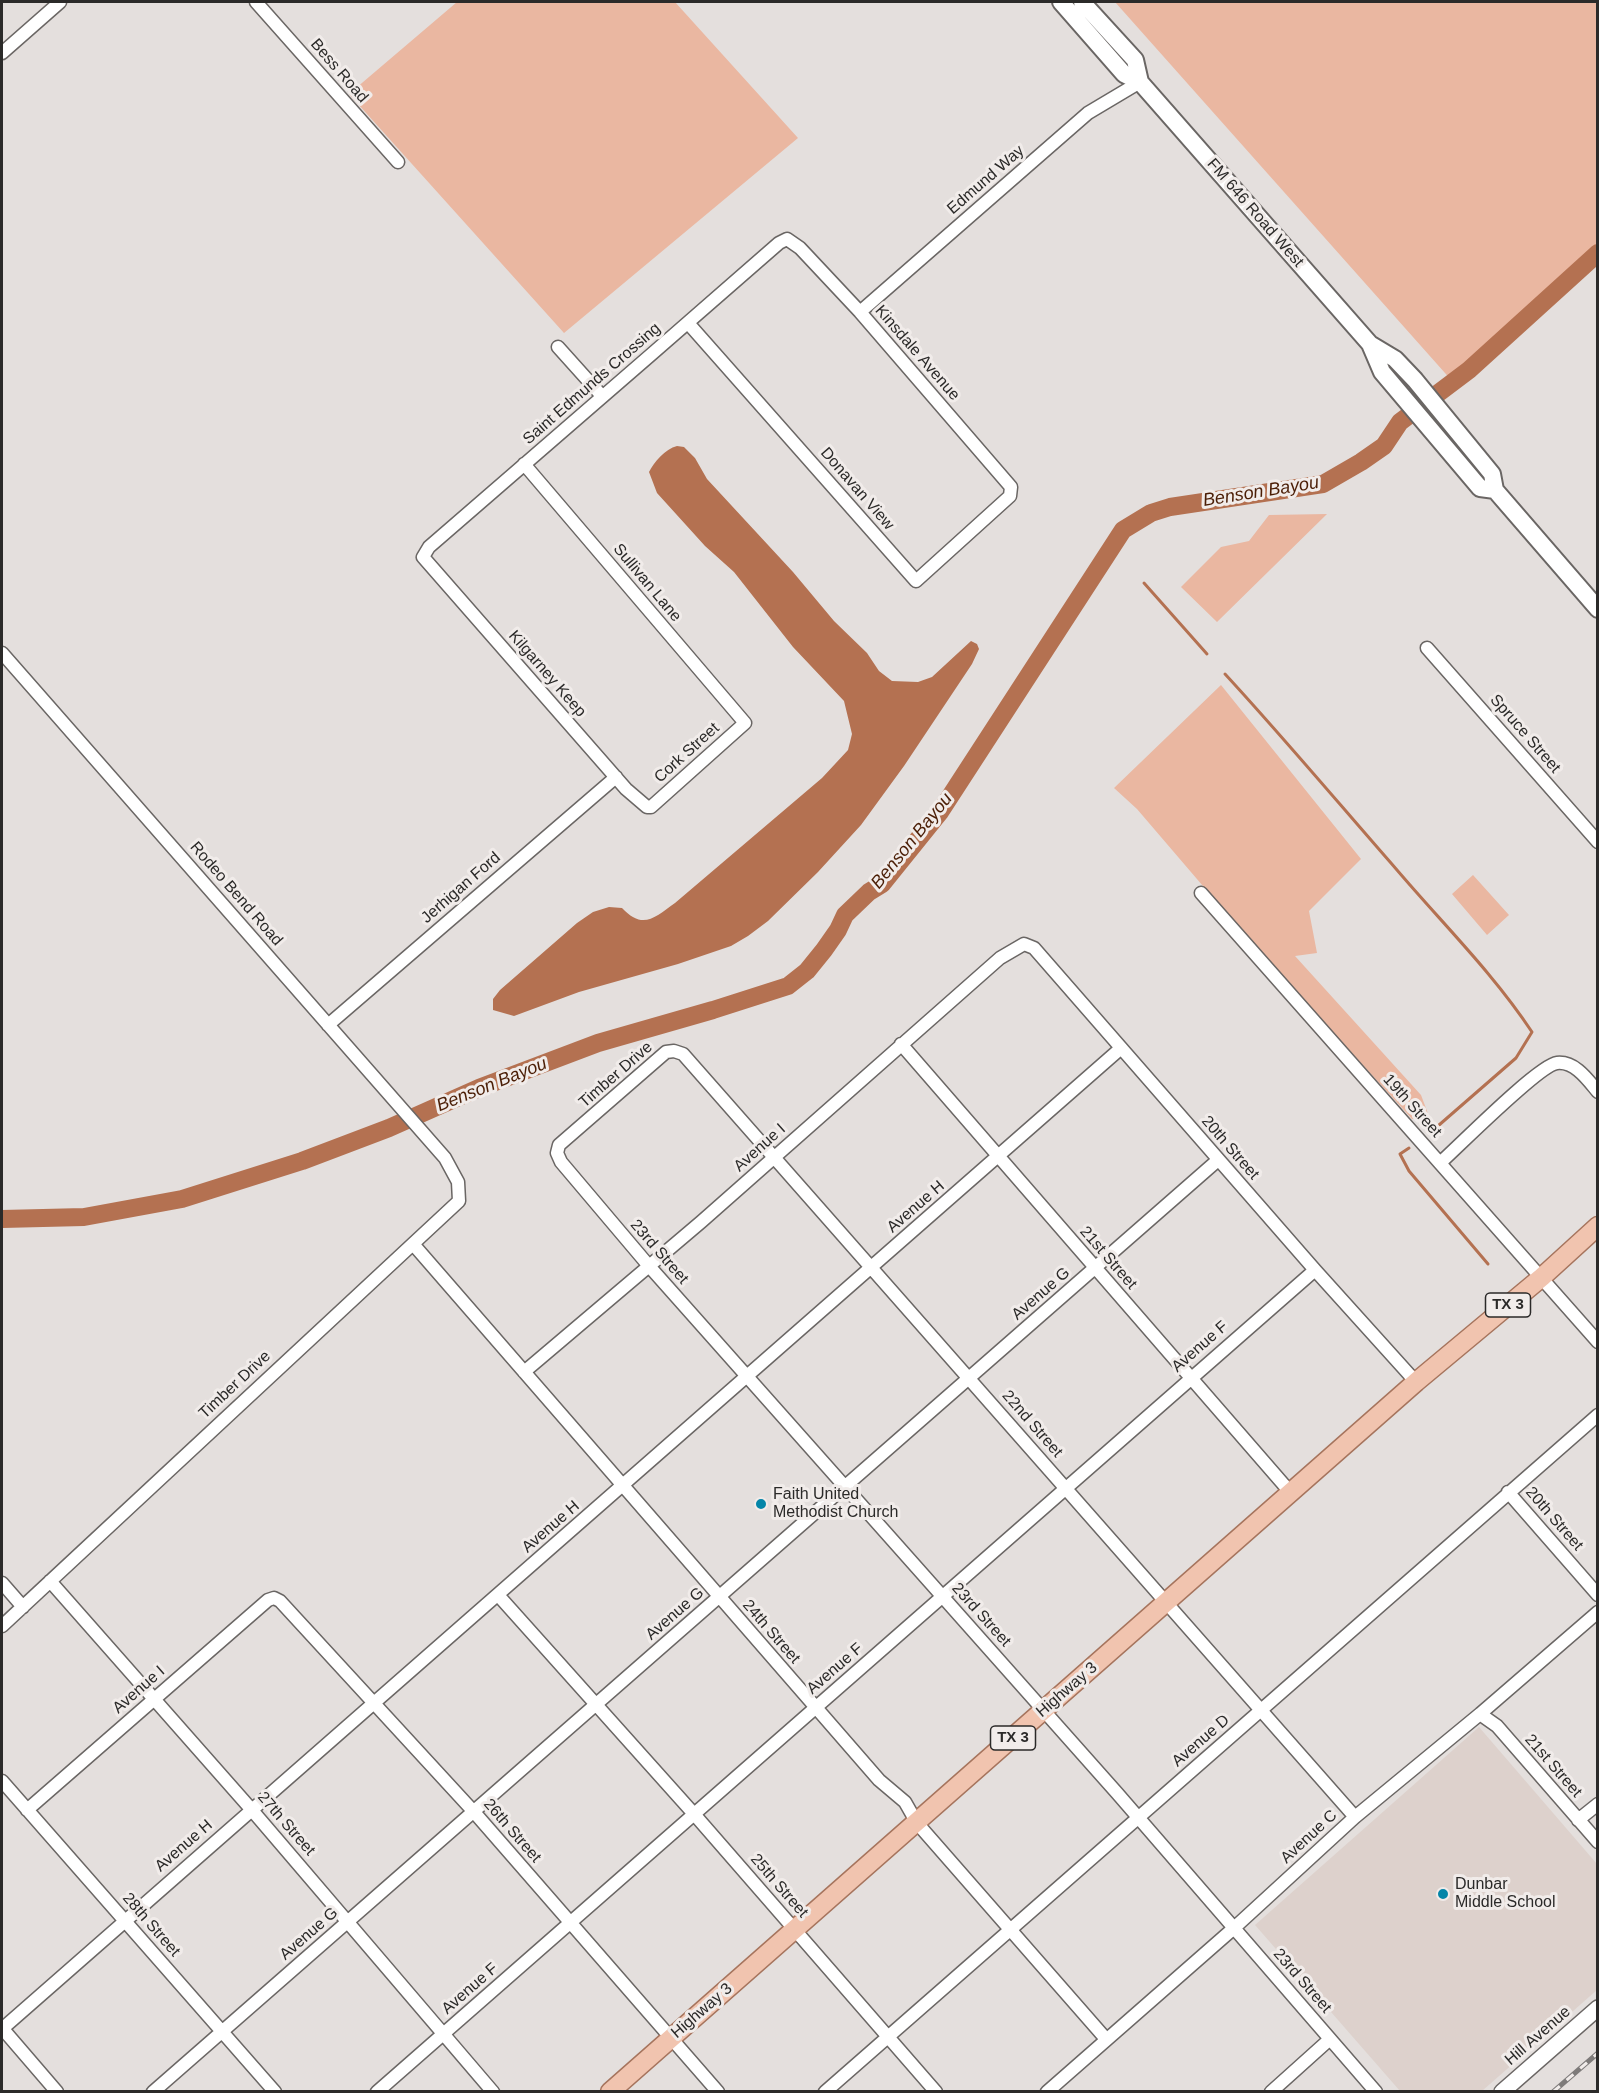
<!DOCTYPE html>
<html>
<head>
<meta charset="utf-8">
<style>
  body { margin:0 }
  #map { position:relative; width:1599px; height:2093px; overflow:hidden; background:#e4dfdd; font-family:Helvetica,sans-serif }
  canvas { display:block }
  .frame { position:absolute; inset:0; border:3px solid #2b2a29; pointer-events:none }
</style>
</head>
<body>
<div id="map">
<canvas width="1599" height="2093"></canvas>
<div class="frame"></div>
</div>
<script>
const g = document.querySelector('canvas').getContext('2d');
g.lineJoin = 'round';
function fillPath(path, color) { g.fillStyle = color; g.fill(path, 'evenodd'); }
function stroke(path, color, width, dash) { g.strokeStyle = color; g.lineWidth = width; g.lineCap = dash ? 'butt' : 'round'; g.setLineDash(dash || []); g.stroke(path); }
function write(font, color, halo, rows, align = 'center') {
  g.font = font + ' Helvetica,sans-serif'; g.lineWidth = 6; g.setLineDash([]); g.textBaseline = 'middle'; g.strokeStyle = halo; g.fillStyle = color; for (const [text, x, y, turn = 0] of rows) {
    g.save(); g.translate(x, y); g.rotate((+turn || 0) * Math.PI / 180); g.textAlign = isNaN(turn) ? turn : align; if (halo) g.strokeText(text, 0, 0); g.fillText(text, 0, 0); g.restore();
  }
}
const built = new Path2D(`
  M1479 1727 1597 1864V1990L1482 2091H1400L1255 1925Z`);
const green = new Path2D(`
  M457 2H675L798 138 564 333 349 94Z
  M1115 2H1597V251L1453 382Z
  M1327 514 1217 622 1181 587 1221 547 1249 541 1269 515Z
  M1221 685 1361 859 1309 911 1317 953 1295 956 1421 1095 1430 1119H1412L1256 948 1137 809 1114 788Z
  M1473 875 1509 915 1487 935 1452 894Z`);
const water = new Path2D(`
  M677 446 684 447 695 458 707 479 793 572 834 621 867 653 879 671 892 681 918 682 932 677 971 641 977 644 979 649 972 664 904 766 861 825 818 872 768 921 748 936 731 946 678 964 579 992 514 1016 493 1010V999L500 990 577 923 593 912 609 907 622 908C643 930 654 918 675 903L822 778 848 750 852 734 844 701 793 647 734 572 705 546 657 493 649 472C654 462 665 449 677 446Z`);
const stream = new Path2D(`
  M1100 563 1104 564
  M1144 583 1207 654
  M1225 674C1284 738 1340 805 1397 870 1443 924 1493 973 1532 1032L1516 1058 1431 1132
  M1409 1148 1400 1154 1409 1171 1488 1264`);
const river = new Path2D(`
  M2 1219 84 1217 182 1199 302 1161 389 1128 479 1088 598 1043 713 1010 788 986 807 971 824 950 838 930 845 915 869 892 882 884 940 812 1123 530 1151 513 1170 507 1323 484 1361 462 1384 446 1400 422 1469 370 1598 253`);
const minor = new Path2D(`
  M256 2 398 162
  M2 53 60 2
  M860 312 1088 113 1140 82
  M558 347 602 396
  M524 464 745 723 651 807H647L626 789 423 557 429 547C545 446 663 345 779 243L787 239 800 248 860 312 1011 487 1010 496 916 581 688 323
  M1427 648 1598 842
  M2 653 445 1158 458 1182 459 1201 2 1626
  M1201 893 1598 1342
  M328 1025 616 777
  M901 1044 1291 1493
  M1440 1163C1459 1146 1539 1065 1557 1063 1575 1061 1588 1080 1598 1092
  M413 1244 879 1780 905 1802 917 1823 1106 2039
  M524 1372 701 1222 1000 958 1024 944 1034 948 1315 1270 1416 1382
  M1508 1492 1598 1595
  M50 1581 251 1809 493 2092
  M2 1583 23 1607
  M498 1595 694 1814 936 2092
  M1480 1714 1497 1726 1598 1842
  M2 1781 275 2092
  M27 1810 268 1600 274 1598 280 1601 474 1812 718 2092
  M1355 1817 683 1054 674 1051 666 1052 559 1145 557 1153 561 1162 649 1266 1117 1793 1376 2092
  M1578 1820 1598 1804
  M2 2028 57 2092
  M2 2029 1120 1049
  M153 2092 1218 1160
  M377 2092 1315 1270
  M825 2092 1598 1415
  M1047 2092 1234 1928 1355 1817 1480 1714 1598 1612
  M1271 2092 1330 2039`);
const tertiary = new Path2D(`
  M1502 2092 1598 2008`);
const secondary = new Path2D(`
  M1061 2 1124 74 1140 82 1370 344 1382 372 1480 488 1495 490
  M1082 2 1135 60 1140 82
  M1370 344 1395 359 1415 380 1492 474 1495 490 1598 609`);
const primary = new Path2D(`
  M610 2092 1416 1382 1542 1277 1598 1226`);
const rail = new Path2D(`
  M1553 2092 1598 2053`);
const markers = [
  [761,1504,6,"#0485a8"],
  [1443,1894,6,"#0485a8"]
];
const shields = [
  [1508,1305,45],
  [1013,1738,45]
];
const shieldNames = [
  ["TX 3",1508,1305],
  ["TX 3",1013,1738]
];
const streetNames = [
  ["Bess Road",339,71,49],
  ["Edmund Way",986,180,-41],
  ["FM 646 Road West",1255,213,49],
  ["Kinsdale Avenue",917,353,49],
  ["Saint Edmunds Crossing",592,384,-41],
  ["Donavan View",857,489,49],
  ["Sullivan Lane",647,583,50],
  ["Kilgarney Keep",547,674,49],
  ["Spruce Street",1525,734,49],
  ["Cork Street",687,753,-42],
  ["Jerhigan Ford",461,888,-41],
  ["Rodeo Bend Road",236,894,49],
  ["Timber Drive",616,1075,-41],
  ["19th Street",1412,1106,48],
  ["Avenue I",760,1148,-42],
  ["20th Street",1230,1148,49],
  ["Avenue H",916,1207,-41],
  ["23rd Street",659,1252,49],
  ["21st Street",1108,1258,49],
  ["Avenue G",1041,1294,-41],
  ["Avenue F",1200,1347,-41],
  ["Timber Drive",235,1385,-43],
  ["22nd Street",1032,1424,49],
  ["20th Street",1554,1519,49],
  ["Avenue H",551,1527,-41],
  ["Avenue G",675,1614,-41],
  ["23rd Street",981,1615,48],
  ["24th Street",771,1632,49],
  ["Avenue F",835,1669,-41],
  ["Avenue I",139,1690,-41],
  ["Highway 3",1067,1690,-41],
  ["Avenue D",1201,1741,-41],
  ["21st Street",1553,1766,49],
  ["27th Street",286,1824,49],
  ["26th Street",512,1831,49],
  ["Avenue C",1309,1837,-43],
  ["Avenue H",184,1846,-41],
  ["25th Street",779,1886,49],
  ["28th Street",151,1925,49],
  ["Avenue G",309,1934,-41],
  ["23rd Street",1302,1981,49],
  ["Avenue F",470,1989,-41],
  ["Highway 3",702,2011,-41],
  ["Hill Avenue",1538,2036,-41]
];
const poiNames = [
  ["Faith United",773,1495],
  ["Methodist Church",773,1513],
  ["Dunbar",1455,1885],
  ["Middle School",1455,1903]
];
const waterNames = [
  ["Benson Bayou",1261,492,-9],
  ["Benson Bayou",912,841,-51],
  ["Benson Bayou",492,1085,-22]
];
fillPath(built, '#ddd1cc');
fillPath(green, '#eab7a1');
fillPath(water, '#b47151');
stroke(stream, '#b47151', 3);
stroke(river, '#b47151', 18);
stroke(minor, '#6a6664', 15);
stroke(tertiary, '#6a6664', 18);
stroke(secondary, '#6a6664', 20);
stroke(primary, '#a6745d', 21);
stroke(minor, '#fff', 12);
stroke(tertiary, '#fff', 15);
stroke(secondary, '#fff', 16);
stroke(primary, '#f1c4af', 18);
stroke(rail, '#7e7b7a', 5);
stroke(rail, '#f1ecea', 3, [9]);
for (const [x, y, r, color] of markers) { const dot = new Path2D(); dot.arc(x, y, r, 0, 2 * Math.PI); g.fillStyle = color; g.fill(dot); stroke(dot, '#f1ecea', 2); }
for (const [x, y, w] of shields) { const box = new Path2D(); box.roundRect(x - w / 2, y - 12, w, 24, 4.5); g.fillStyle = '#f1ecea'; g.fill(box); stroke(box, '#2b2a29', 1.5); }
write('bold 15px', '#2b2a29', null, shieldNames);
write('16px', '#2b2a29', '#f1ecea', streetNames);
write('16px', '#2b2a29', '#f1ecea', poiNames, 'left');
write('italic 18px', '#4b1e06', '#f1ecea', waterNames);
</script>
</body>
</html>
